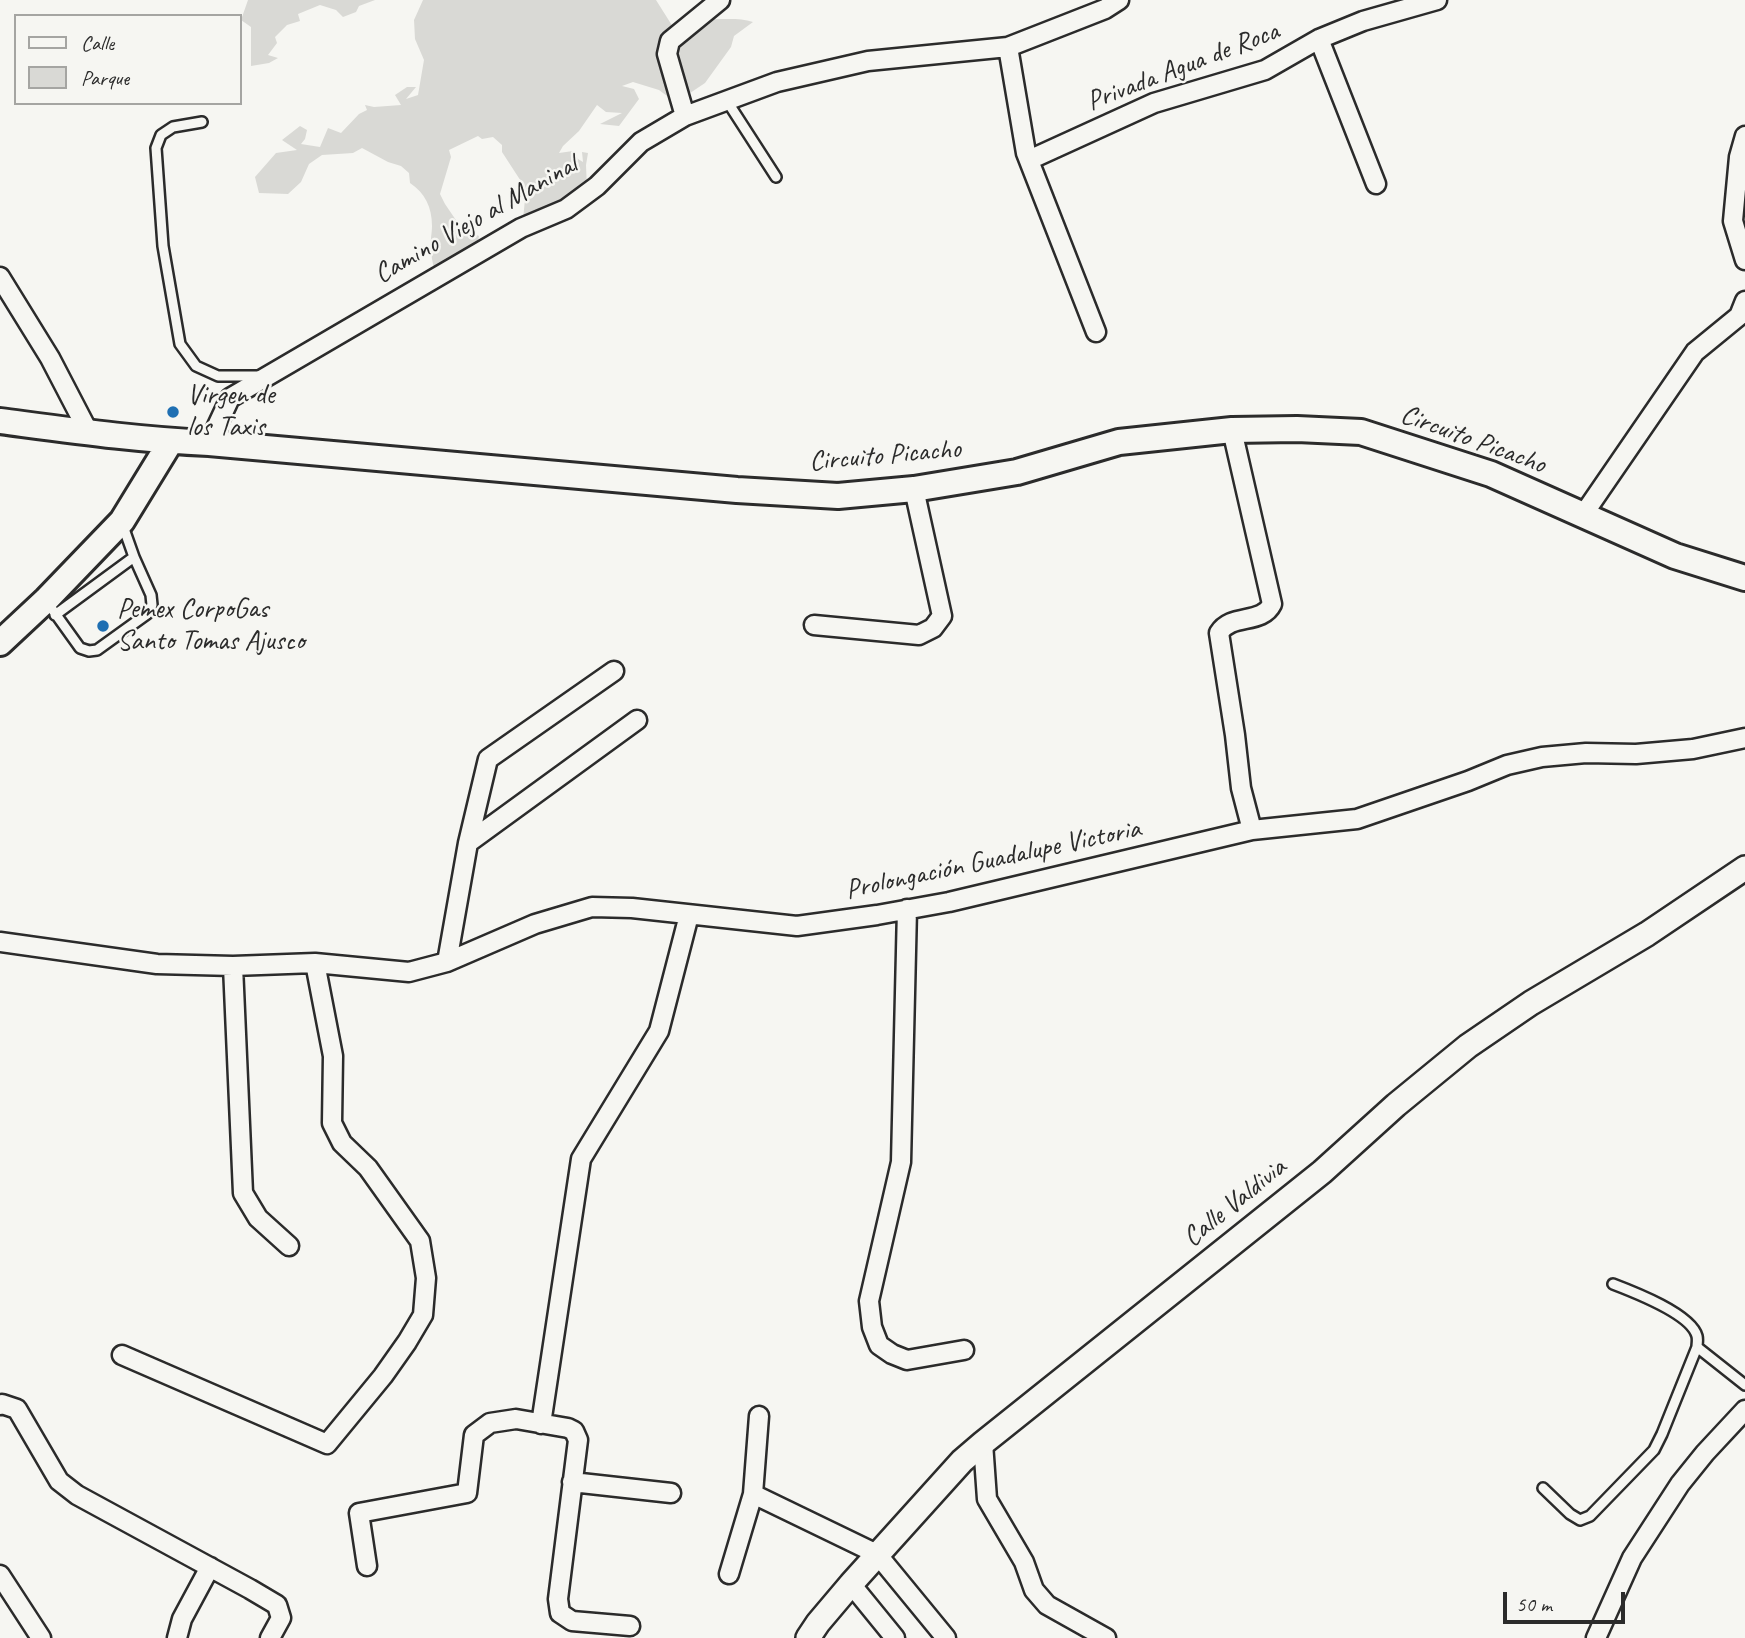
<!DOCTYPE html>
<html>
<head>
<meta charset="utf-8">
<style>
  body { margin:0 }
  #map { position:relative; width:1745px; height:1638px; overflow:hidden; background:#f6f6f2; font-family:Caveat,sans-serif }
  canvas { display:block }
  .legend { position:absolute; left:14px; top:14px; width:228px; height:91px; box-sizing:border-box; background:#f6f6f2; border:2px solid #a5a5a2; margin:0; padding:9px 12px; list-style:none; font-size:21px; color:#2b2b2b }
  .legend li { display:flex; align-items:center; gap:14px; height:35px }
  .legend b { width:35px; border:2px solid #a5a5a2 }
  .scale { position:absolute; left:1503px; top:1592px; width:122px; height:32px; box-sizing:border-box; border:4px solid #2b2b2b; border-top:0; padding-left:9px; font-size:21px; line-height:24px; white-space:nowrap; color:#2b2b2b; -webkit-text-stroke:5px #f6f6f2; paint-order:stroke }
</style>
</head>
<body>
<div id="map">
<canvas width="1745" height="1638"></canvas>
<ul class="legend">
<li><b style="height:9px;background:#f6f6f2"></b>Calle</li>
<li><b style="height:19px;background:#d9d9d5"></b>Parque</li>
</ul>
<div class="scale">50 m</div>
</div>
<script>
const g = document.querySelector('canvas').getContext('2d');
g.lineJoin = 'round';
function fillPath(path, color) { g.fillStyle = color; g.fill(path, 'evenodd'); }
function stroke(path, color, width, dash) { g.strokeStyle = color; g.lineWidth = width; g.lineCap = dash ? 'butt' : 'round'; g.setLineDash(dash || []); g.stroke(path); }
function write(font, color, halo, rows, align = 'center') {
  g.font = font + ' Caveat,sans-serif'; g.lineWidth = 5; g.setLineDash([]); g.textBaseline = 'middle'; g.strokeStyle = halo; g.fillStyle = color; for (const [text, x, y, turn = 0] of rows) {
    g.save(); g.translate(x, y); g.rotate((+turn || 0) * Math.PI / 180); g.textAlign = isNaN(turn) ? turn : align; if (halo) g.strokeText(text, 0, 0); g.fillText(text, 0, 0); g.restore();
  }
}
const green = new Path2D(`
  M248 0H375L359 6 356 12 343 17 336 10 320 5 298 14 300 21 287 25 275 37 277 43 268 55 278 58 269 63 251 66V27L241 20Z
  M423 0H656L673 27 703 16 698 5 707 7 706 19C721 20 738 17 753 22L734 36 731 47 705 83 690 93 678 95 671 99 659 90 633 82 622 86 634 89 639 99 619 126 600 124 622 113 606 112 597 105 579 131 563 146 559 153 573 151 578 159 583 162 582 152 588 153 586 165 587 189 535 223 521 240 526 189 502 152V145L493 137 482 139 478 136 449 150 451 157 440 194 445 204 462 229 479 236 474 260 441 287C436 276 431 261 431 248 430 241 432 233 432 226 432 207 425 193 410 183L409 173 401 166 388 162 362 148 353 153 322 155 309 164 301 182 288 194 259 193 255 177 276 153 297 150 282 140 300 126 307 130 305 139 301 144 320 147 328 128 341 133 359 114 367 110 365 105 374 107 401 105 395 95 407 87H416L406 99 418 95 424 60 415 39 414 20Z`);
const service = new Path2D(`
  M727 101 776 177
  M202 122 173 127 161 135 156 148 163 246 180 344 196 366 218 376H260
  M47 602 80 648 89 651 97 650 147 614 152 605 151 595 134 557 123 526
  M55 615 134 557
  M1697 1347 1745 1385
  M1543 1488 1570 1514 1580 1520 1590 1516 1654 1450 1662 1434 1697 1347C1697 1344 1698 1340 1697 1336 1691 1314 1634 1292 1613 1284`);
const minor = new Path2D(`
  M1319 39 1376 184
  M1008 47 1026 153 1096 332
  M685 116 667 54 670 41 720 0
  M1745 136 1739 157 1733 221 1745 260
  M1029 160 1154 103 1265 70 1319 39 1363 21 1437 0
  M0 277 50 358 89 433
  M1232 430 1272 604C1262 625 1231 613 1219 633L1235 735 1241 788 1252 830
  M209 443 230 398 521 228 566 209 597 186 641 142 685 116 777 82 868 61 1008 47 1105 9 1119 0
  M1583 515 1695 352 1739 316 1745 301
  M814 625 919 635 933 628 942 616 914 489
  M468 843 637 720
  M907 909 901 1162 869 1301 872 1327 879 1345 892 1354 907 1360 964 1350
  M0 942 157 964 233 966 315 963 409 972 447 962 535 924 592 907 632 908 797 926 877 915 949 902 1252 830 1357 819 1468 781 1507 765 1542 757 1586 753 1636 754 1693 749 1745 738
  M447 962 468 843 488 759 614 671
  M233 966 243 1193 258 1218 289 1246
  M122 1355 327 1444 383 1376 407 1342 423 1315 426 1278 420 1241 368 1168 342 1143 332 1123 333 1056 315 963
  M0 1405 2 1404 17 1409 59 1481 77 1495 250 1589 277 1605 281 1618 270 1638
  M541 1424 581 1159 659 1031 689 915
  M983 1443 987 1499 1024 1562 1034 1590 1047 1605 1106 1638
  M572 1482 671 1493
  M753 1494 877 1554 946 1638
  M367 1566 359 1513 467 1493 474 1435 490 1423 516 1419 568 1428 574 1431 578 1440 558 1599 560 1613 572 1621 630 1626
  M729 1574 753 1494 759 1416
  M0 1575 41 1638
  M851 1584 895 1638
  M177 1638 182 1619 210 1567
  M1596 1638 1632 1558 1680 1484 1705 1453 1745 1410`);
const tertiary = new Path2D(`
  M808 1638 818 1623 851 1584 962 1461 983 1443 1322 1172 1396 1105 1468 1046 1531 1003 1647 934 1745 868`);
const secondary = new Path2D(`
  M0 421C69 430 139 440 209 443L737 490 838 496 914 489 1017 472 1119 442 1232 430 1297 429 1361 432 1491 474 1675 556 1745 578
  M0 643 46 600 122 521 171 441`);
const markers = [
  [173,412,7,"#1f6fb2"],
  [103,626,7,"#1f6fb2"]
];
const streetNames = [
  ["Privada Agua de Roca",1183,67,-21],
  ["Camino Viejo al Maninal",476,220,-30],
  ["Circuito Picacho",1473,440,20],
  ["Circuito Picacho",885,456,-5],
  ["Prolongación Guadalupe Victoria",993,860,-12],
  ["Calle Valdivia",1235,1203,-39]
];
const poiNames = [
  ["Virgen de",187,396],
  ["los Taxis",187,428],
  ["Pemex CorpoGas",117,610],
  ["Santo Tomas Ajusco",117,642]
];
fillPath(green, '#d9d9d5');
stroke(service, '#2b2b2b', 14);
stroke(minor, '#2b2b2b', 23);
stroke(tertiary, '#2b2b2b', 28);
stroke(secondary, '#2b2b2b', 30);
stroke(service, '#f6f6f2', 9);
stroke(minor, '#f6f6f2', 18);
stroke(tertiary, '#f6f6f2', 23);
stroke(secondary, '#f6f6f2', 24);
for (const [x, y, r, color] of markers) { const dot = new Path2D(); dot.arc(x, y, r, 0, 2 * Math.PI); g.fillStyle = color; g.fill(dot); stroke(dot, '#f6f6f2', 2.5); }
write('28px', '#2b2b2b', '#f6f6f2', streetNames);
write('28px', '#2b2b2b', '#f6f6f2', poiNames, 'left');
</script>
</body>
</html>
